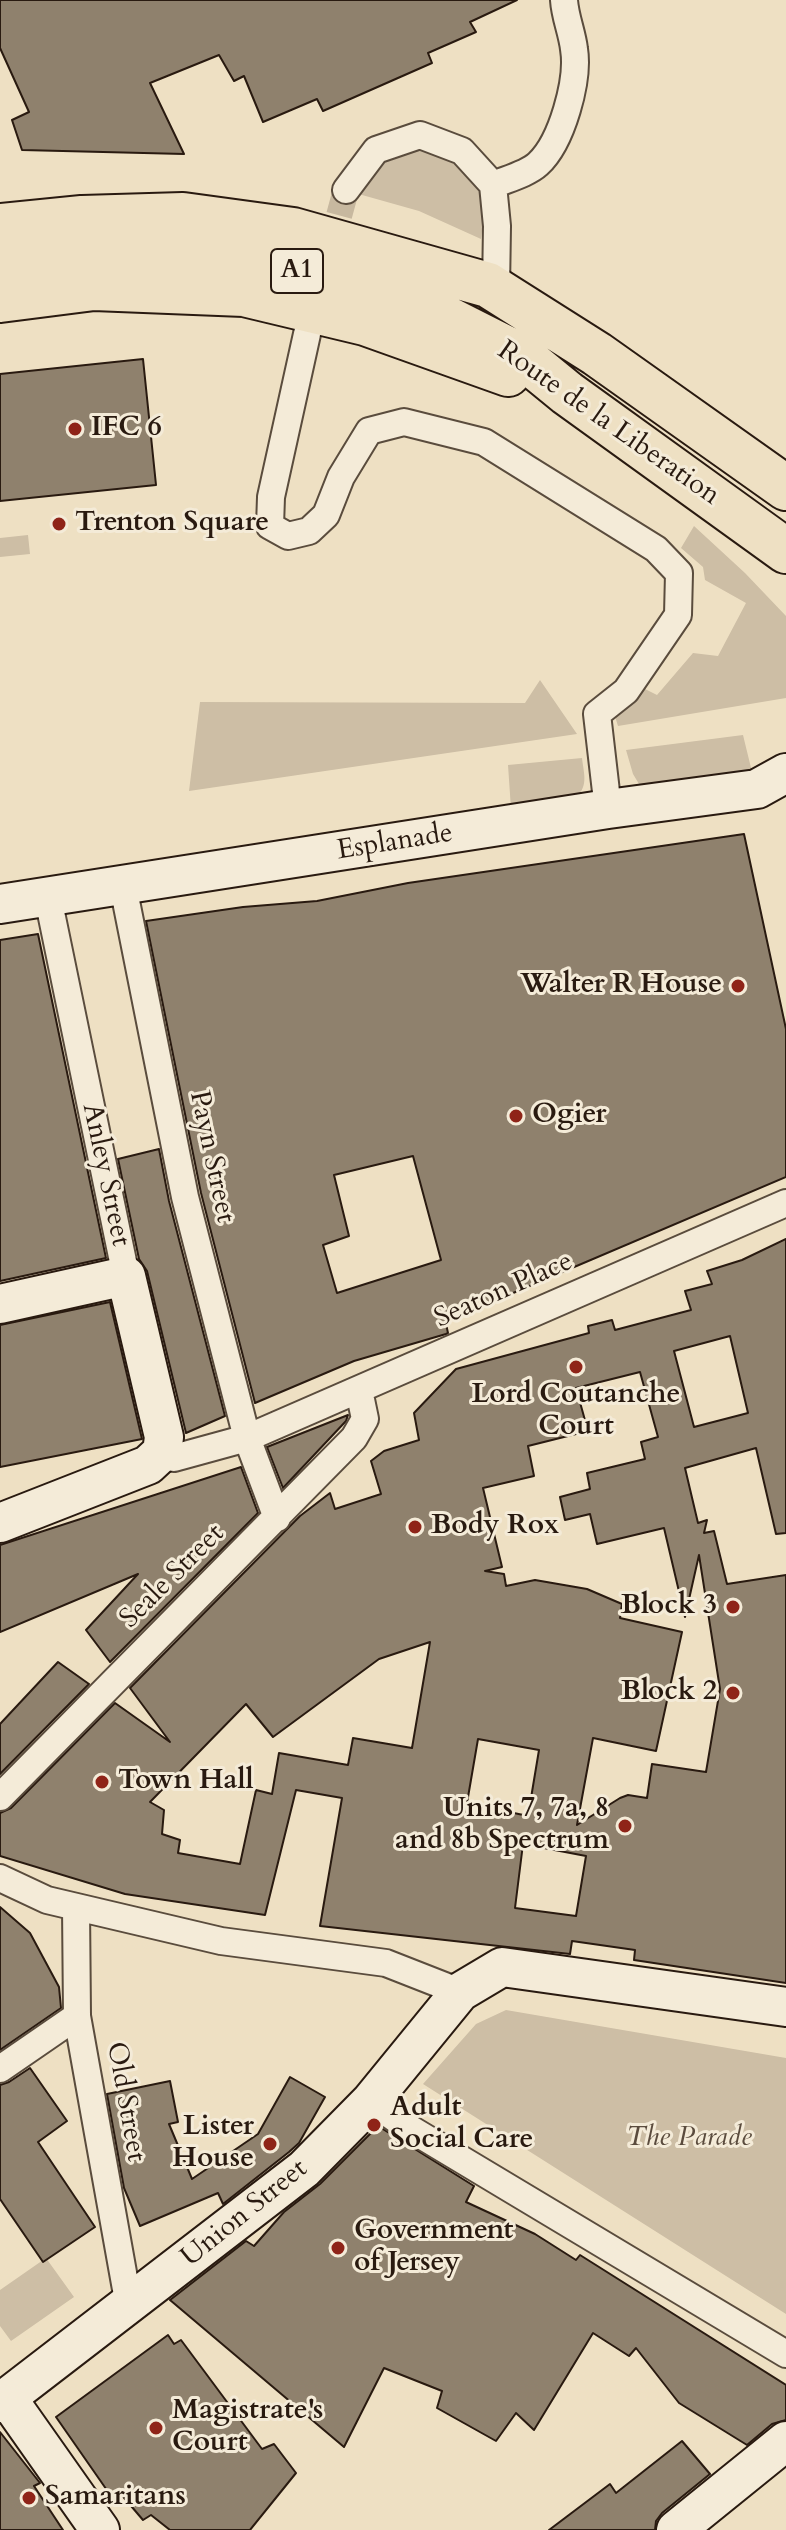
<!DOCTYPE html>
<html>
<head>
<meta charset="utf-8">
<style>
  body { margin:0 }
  canvas { display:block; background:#eee0c3 }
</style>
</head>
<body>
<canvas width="786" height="2530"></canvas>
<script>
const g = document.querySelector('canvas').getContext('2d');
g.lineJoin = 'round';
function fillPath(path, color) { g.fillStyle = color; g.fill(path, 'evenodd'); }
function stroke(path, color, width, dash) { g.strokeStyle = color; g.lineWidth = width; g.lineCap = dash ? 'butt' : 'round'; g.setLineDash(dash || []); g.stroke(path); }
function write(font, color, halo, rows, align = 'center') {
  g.font = font + ' Cardo,serif'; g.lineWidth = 6; g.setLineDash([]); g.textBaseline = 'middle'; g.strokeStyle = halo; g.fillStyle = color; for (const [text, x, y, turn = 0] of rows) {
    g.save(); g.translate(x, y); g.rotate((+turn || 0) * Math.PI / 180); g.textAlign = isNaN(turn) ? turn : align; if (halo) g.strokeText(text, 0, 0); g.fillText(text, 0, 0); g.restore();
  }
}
const green = new Path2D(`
  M409 145 441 148 482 188 485 208 481 239 419 211 355 193 381 157Z
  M694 526 745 573 786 616V698L618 726 613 710 639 686 657 695 693 653 718 656 746 603 705 580 703 567 681 548Z
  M28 535 30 554 0 557V538Z
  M540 680 577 734 189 791 200 702 525 703Z
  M743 735 752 772 642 789 633 774 626 750Z
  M582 758C584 775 589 787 574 799L511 809 508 765Z
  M506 2010 786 2058V2314L423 2084 476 2024Z
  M46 2258 74 2297 11 2341 0 2326V2290Z`);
const building = new Path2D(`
  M0 0H517L470 22 476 32 428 53 432 63 323 111 317 99 263 122 244 76 234 81 219 55 150 83 184 154 22 150 12 120 29 112 0 48Z
  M143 359 156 485 0 501V374Z
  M744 834 786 1029V1177L499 1299 444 1315 448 1333 446 1334 354 1361 255 1403 201 1193 146 921 243 907 317 901 408 883ZM413 1156 441 1260 337 1293 323 1245 349 1236 334 1175Z
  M38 934 106 1258 0 1281V940Z
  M159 1149 169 1201 225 1416 186 1433 147 1271 139 1259 118 1159Z
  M786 1239V1533L776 1534 756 1448 685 1468 698 1523 707 1520 704 1533 714 1531 727 1584 786 1575V1983L634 1960 635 1950 572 1941 570 1954 320 1926 342 1798 296 1790 265 1915 125 1894 0 1856V1813L11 1808 115 1703 170 1742 130 1688 300 1516 330 1493 335 1509 381 1494 371 1461 384 1451 419 1440 414 1413 456 1369 589 1333 588 1326 612 1320 615 1330 691 1310 685 1291 712 1284 707 1271 742 1260ZM730 1336 748 1413 694 1427 674 1351ZM640 1372 658 1437 641 1442 645 1459 587 1473 590 1489 560 1497 565 1520 590 1514 597 1544 664 1528 685 1617 699 1555 720 1689 706 1772 652 1764 647 1798 628 1795 620 1798 577 1825 593 1738 656 1751 682 1632 620 1618 622 1604 587 1589 535 1580 506 1586 504 1574 485 1571 502 1567 483 1488 534 1476 528 1446 588 1431 576 1388ZM430 1642 412 1748 353 1738 348 1765 279 1753 272 1794 256 1790 240 1864 178 1853 180 1840 162 1834 164 1810 150 1802 246 1704 273 1737 379 1659ZM478 1739 539 1750 528 1816 467 1803ZM523 1844 586 1856 576 1916 515 1908Z
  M110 1302 142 1439 0 1467V1325Z
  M348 1415 346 1421 283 1488 267 1447Z
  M241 1467 258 1513 110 1662 86 1630 138 1574 0 1632V1545Z
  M58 1662 89 1684 0 1774V1724Z
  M0 1907 30 1933 59 1987 61 2008 0 2050Z
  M30 2068 67 2121 38 2142 95 2227 43 2262 0 2199V2085L9 2082Z
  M290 2077 325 2097 299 2143 289 2152 223 2204 218 2193 140 2226 124 2188 107 2094 170 2081 178 2122 169 2124 192 2179 258 2134Z
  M378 2126 474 2186 466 2202 535 2234 576 2260 580 2255 786 2385V2420L772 2424 747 2445 679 2403 636 2348 629 2356 593 2333 534 2430 516 2413 496 2441 437 2408 442 2391 384 2368 344 2447 170 2300 246 2241 254 2246 284 2212 320 2184Z
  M168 2335 174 2344 181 2340 262 2449 274 2444 296 2473 250 2530H170L151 2515 143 2520 120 2493 111 2496 56 2417Z
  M0 2432 40 2483 34 2486 63 2530H0Z
  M682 2441 710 2474 662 2513 656 2521 655 2530H549L610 2484 616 2493Z`);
const streetTunnel = new Path2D(`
  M329 253 346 190`);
const street = new Path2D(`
  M493 185C507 179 527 174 538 164 562 142 579 80 574 49 572 32 565 17 564 0
  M493 185 497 226 496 289
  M346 190 376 150 420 135 462 151 493 185
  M307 334 271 497 270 526 288 536 309 531 326 515 341 477 369 431 404 422 484 442 656 549 679 573 678 615 626 691 597 714 608 809
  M123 886 185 1197 247 1438 277 1518
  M48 898 126 1276
  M162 1452 174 1458 247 1438 786 1203
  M0 1797 354 1438 365 1419 359 1390
  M0 1878 47 1900 221 1941 386 1963 460 1992
  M76 1907 77 2016 129 2306
  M0 2069 77 2016
  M371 2101 404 2125 786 2354`);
const secondary = new Path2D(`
  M0 904 608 809 757 789 786 773
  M0 1304 126 1276 164 1437 162 1452 148 1465 0 1523
  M7 2398 100 2530
  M0 2403 304 2169 371 2101 460 1992 502 1967 786 2007
  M676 2530 786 2441`);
const highway = new Path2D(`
  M0 226 82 218 183 215 293 230 488 285 597 354 786 488
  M0 265 107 251 238 259 347 281 434 312 523 357 567 393 786 551
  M0 300 94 288 244 294 365 323 508 374`);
const markers = [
  [75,429,8,"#8f2418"],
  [59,524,8,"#8f2418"],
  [738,986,8,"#8f2418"],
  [516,1116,8,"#8f2418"],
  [576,1367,8,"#8f2418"],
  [415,1527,8,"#8f2418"],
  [733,1607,8,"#8f2418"],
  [733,1693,8,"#8f2418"],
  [102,1782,8,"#8f2418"],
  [625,1826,8,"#8f2418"],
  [374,2125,8,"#8f2418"],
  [270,2144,8,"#8f2418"],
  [338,2248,8,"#8f2418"],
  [156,2428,8,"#8f2418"],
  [29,2498,8,"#8f2418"]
];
const shields = [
  [297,271,52]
];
const shieldNames = [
  ["A1",297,271]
];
const streetNames = [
  ["Route de la Liberation",608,424,35],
  ["Esplanade",395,843,-9],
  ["Payn Street",211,1157,78],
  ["Anley Street",105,1175,78],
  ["Seaton Place",504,1291,-24],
  ["Seale Street",173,1577,-45],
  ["Old Street",125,2102,80],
  ["Union Street",245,2214,-39]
];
const poiNames = [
  ["IFC 6",91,429],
  ["Trenton Square",75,524],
  ["Walter R House",722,986,"right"],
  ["Ogier",532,1116],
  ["Lord Coutanche",576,1396,"center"],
  ["Court",576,1428,"center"],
  ["Body Rox",431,1527],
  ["Block 3",717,1607,"right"],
  ["Block 2",717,1693,"right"],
  ["Town Hall",118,1782],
  ["Units 7, 7a, 8",609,1810,"right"],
  ["and 8b Spectrum",609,1842,"right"],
  ["Adult",390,2109],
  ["Social Care",390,2141],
  ["Lister",254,2128,"right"],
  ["House",254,2160,"right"],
  ["Government",354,2232],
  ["of Jersey",354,2264],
  ["Magistrate's",172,2412],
  ["Court",172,2444],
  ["Samaritans",45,2498]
];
const parkNames = [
  ["The Parade",689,2139]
];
fillPath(green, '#cdbea5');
fillPath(building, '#8f816d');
stroke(building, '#291a10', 2);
stroke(streetTunnel, '#c7b89f', 26, [26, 13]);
stroke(street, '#5a4c3d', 30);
stroke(secondary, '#291a10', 42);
stroke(highway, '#291a10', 48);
stroke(street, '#f4ebd8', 26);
stroke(secondary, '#f4ebd8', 38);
stroke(highway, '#eee0c3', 44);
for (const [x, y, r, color] of markers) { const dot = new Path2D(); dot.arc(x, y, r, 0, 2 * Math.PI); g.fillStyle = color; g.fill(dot); stroke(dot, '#f4ebd8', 3); }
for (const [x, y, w] of shields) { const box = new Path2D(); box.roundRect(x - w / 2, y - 22, w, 44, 6); g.fillStyle = '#f4ebd8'; g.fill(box); stroke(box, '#291a10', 2); }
write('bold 26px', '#291a10', null, shieldNames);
write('28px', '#291a10', '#f4ebd8', streetNames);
write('bold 28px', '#291a10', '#f4ebd8', poiNames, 'left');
write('italic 28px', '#5a4b3d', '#f4ebd8', parkNames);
</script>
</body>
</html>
